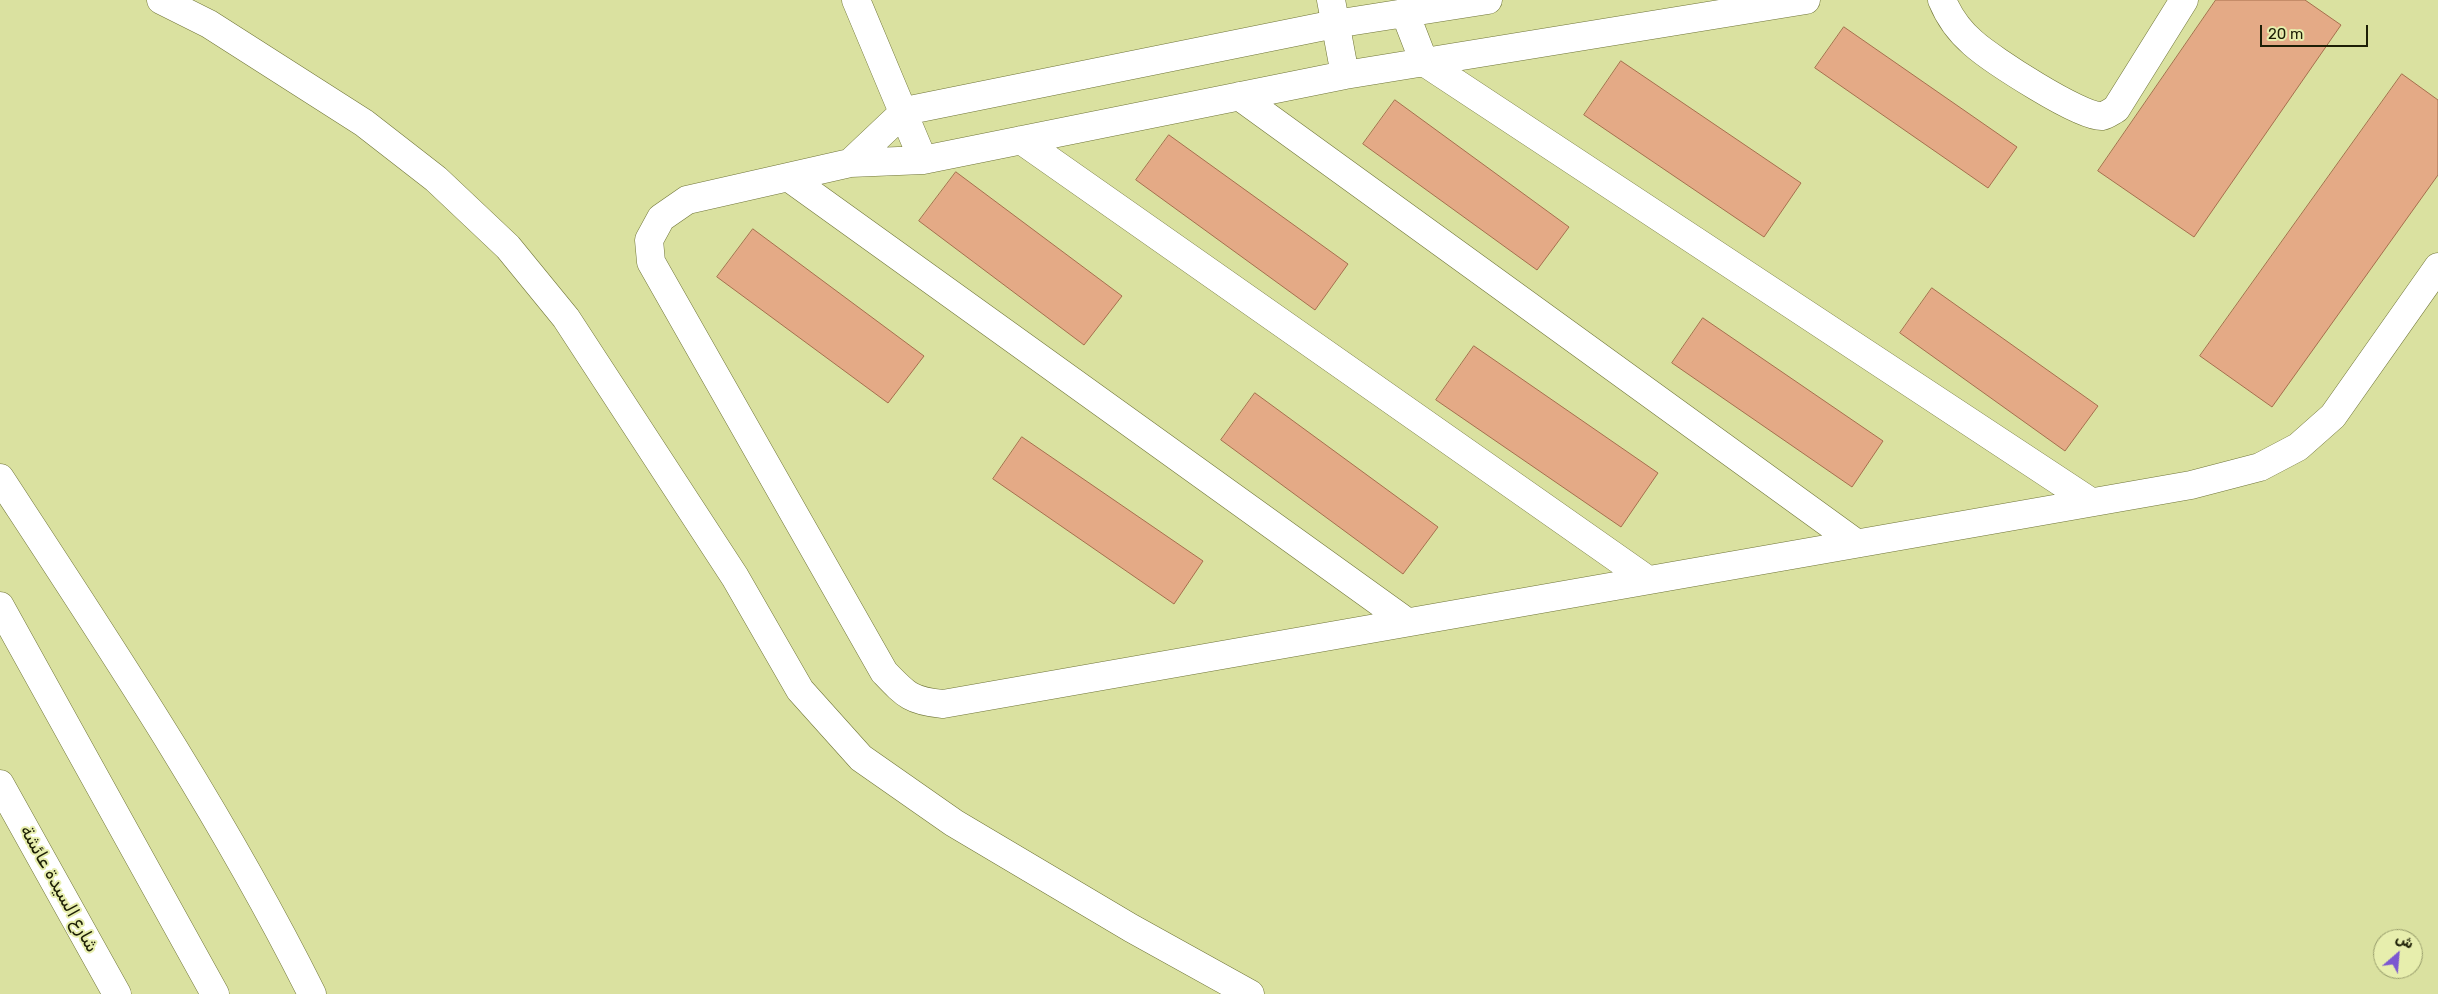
<!DOCTYPE html>
<html>
<head>
<meta charset="utf-8">
<style>
  body { margin:0 }
  #map { position:relative; width:2438px; height:994px; overflow:hidden; background:#dae1a0; font-family:Rubik,Vazirmatn,sans-serif }
  canvas { display:block }
  .north { position:absolute; left:2373px; top:929px; width:50px; height:50px; box-sizing:border-box; background:#e7eead; border:1px solid #969b6a; border-radius:50%; rotate:27deg; font-size:14px; font-weight:700; line-height:20px; text-align:center; color:#1d1f06 }
  .north::after { content:''; display:block; margin:auto; width:18px; height:22px; background:#7b57d1; clip-path:polygon(50% 0,100% 100%,50% 72%,0 100%) }
  .scale { position:absolute; left:2260px; top:25px; width:108px; height:22px; box-sizing:border-box; border:2px solid #1d1f06; border-top:0; padding-left:6px; font-size:15px; line-height:18px; white-space:nowrap; color:#1d1f06; -webkit-text-stroke:4px #e7eead; paint-order:stroke }
</style>
</head>
<body>
<div id="map">
<canvas width="2438" height="994"></canvas>
<div class="north">ش</div>
<div class="scale">20 m</div>
</div>
<script>
const g = document.querySelector('canvas').getContext('2d');
g.lineJoin = 'round';
function fillPath(path, color) { g.fillStyle = color; g.fill(path, 'evenodd'); }
function stroke(path, color, width, dash) { g.strokeStyle = color; g.lineWidth = width; g.lineCap = dash ? 'butt' : 'round'; g.setLineDash(dash || []); g.stroke(path); }
function write(font, color, halo, rows, align = 'center') {
  g.font = font + ' Rubik,Vazirmatn,sans-serif'; g.lineWidth = 4; g.setLineDash([]); g.textBaseline = 'middle'; g.strokeStyle = halo; g.fillStyle = color; for (const [text, x, y, turn = 0] of rows) {
    g.save(); g.translate(x, y); g.rotate((+turn || 0) * Math.PI / 180); g.textAlign = isNaN(turn) ? turn : align; if (halo) g.strokeText(text, 0, 0); g.fillText(text, 0, 0); g.restore();
  }
}
const building = new Path2D(`
  M2216 0H2305L2341 25 2194 237 2098 171Z
  M1844 27 2017 147 1988 188 1815 68Z
  M1621 61 1801 183 1764 237 1584 115Z
  M2402 74 2438 100V175L2272 407 2200 356Z
  M1395 100 1569 227 1537 270 1363 144Z
  M1169 135 1348 264 1315 310 1136 180Z
  M956 172 1122 296 1084 345 919 221Z
  M753 229 924 356 888 403 717 277Z
  M1932 288 2098 406 2065 451 1900 333Z
  M1703 318 1883 441 1852 487 1672 363Z
  M1474 346 1658 473 1621 527 1436 400Z
  M1255 393 1438 527 1403 574 1221 440Z
  M1022 437 1203 561 1174 604 993 479Z`);
const minor = new Path2D(`
  M161 0 209 24 364 123 436 179 508 247 566 318 735 577 800 690 861 758 954 823 1131 928 1250 994
  M856 0 923 160
  M1331 0 1345 75
  M1806 0 1345 75 923 160 850 163 687 200 661 218 649 240 651 262 884 672C906 695 911 701 943 704L2191 485 2260 467 2298 447 2333 416 2438 267
  M1942 0C1949 17 1959 31 1973 43 1991 59 2081 118 2102 116 2107 115 2112 111 2116 109L2184 0
  M1405 13 1424 62 2091 502
  M1239 96 1856 543
  M1021 140 1648 580
  M850 163 905 111 1335 24 1488 0
  M788 177 1407 622
  M0 478C110 646 222 814 312 994
  M0 606 215 994
  M0 784 117 994`);
const streetNames = [
  ["شارع السيدة عائشة",59,889,61]
];
fillPath(building, '#e4aa86');
stroke(building, '#a56f4d', 1);
stroke(minor, '#707538', 29);
stroke(minor, '#fff', 28);
write('18px', '#1d1f06', '#e7eead', streetNames);
</script>
</body>
</html>
